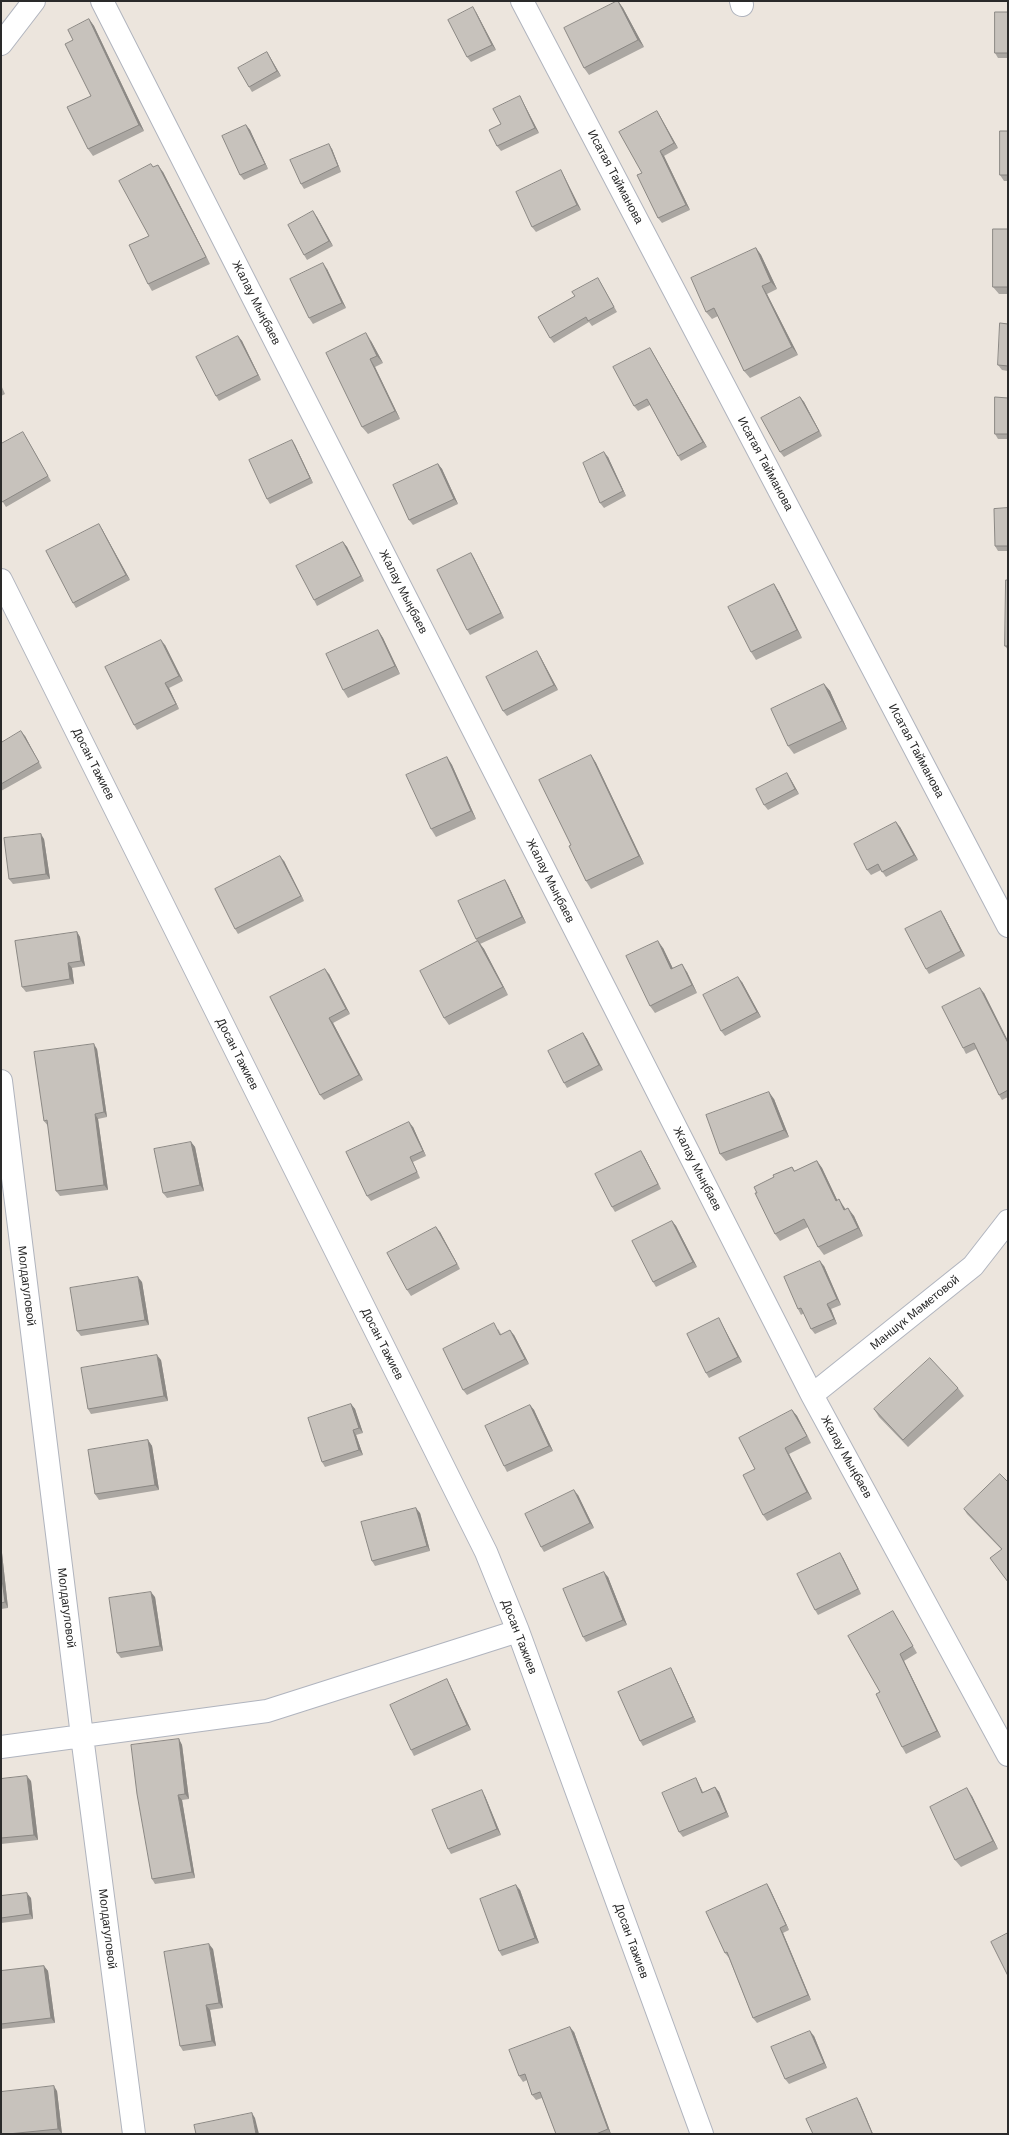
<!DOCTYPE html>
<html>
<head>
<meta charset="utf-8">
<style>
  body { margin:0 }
  #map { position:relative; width:1009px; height:2135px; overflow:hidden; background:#ece5dd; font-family:Arial,sans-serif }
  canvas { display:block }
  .frame { position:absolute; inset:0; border:2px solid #2a2a2a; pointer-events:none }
</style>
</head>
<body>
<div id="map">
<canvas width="1009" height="2135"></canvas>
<div class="frame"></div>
</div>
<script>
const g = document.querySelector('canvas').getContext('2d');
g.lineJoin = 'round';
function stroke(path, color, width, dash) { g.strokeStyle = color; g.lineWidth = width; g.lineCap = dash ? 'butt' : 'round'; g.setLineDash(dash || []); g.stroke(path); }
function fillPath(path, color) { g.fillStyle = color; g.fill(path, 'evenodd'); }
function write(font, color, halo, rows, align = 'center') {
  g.font = font + ' Arial,sans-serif'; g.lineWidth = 3; g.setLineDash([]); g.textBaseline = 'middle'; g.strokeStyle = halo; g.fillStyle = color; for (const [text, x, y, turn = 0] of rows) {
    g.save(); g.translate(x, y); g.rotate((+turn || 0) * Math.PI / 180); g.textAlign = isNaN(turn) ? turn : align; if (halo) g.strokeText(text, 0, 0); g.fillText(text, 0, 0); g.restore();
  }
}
const minor = new Path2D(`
  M102 1 812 1395 1008 1755
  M522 1 1008 926
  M741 1 742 5
  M1 44 34 1
  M1 580 486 1552 518 1631 702 2134
  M1 1081 82 1736 134 2134
  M812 1395 973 1266 1008 1221
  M1 1747 267 1711 518 1631`);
const wall = new Path2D(`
  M618 1 623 8 644 47 589 75 584 68Z
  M476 12 496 50 471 62 467 57Z
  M1008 12V58H998L995 53Z
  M89 19 94 26 144 131 93 156 88 149 91 96 73 40Z
  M267 52 281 76 252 92 249 87Z
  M520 96 523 102 539 133 501 151 497 146 501 124Z
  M657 111 660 116 678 148 664 156 690 210 662 223 658 218 642 173Z
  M246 125 250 130 268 169 244 180 240 175Z
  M1008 131V181H1004L1000 175Z
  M332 149 341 172 304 189 301 184Z
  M154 167 163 172 210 264 152 291 148 284 149 236Z
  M564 176 581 210 536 232 532 227Z
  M317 217 333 246 307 260 304 255Z
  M1008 229V294H999L993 287Z
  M756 248 761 255 777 289 767 294 798 355 750 378 744 371 718 316 712 319 706 312Z
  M327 269 346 308 313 324 309 318Z
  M601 283 617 312 592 326 589 322 554 343 550 338Z
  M1008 324V371L1002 370 998 365Z
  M238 336 242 341 261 380 219 401 216 396Z
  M371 341 383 363 375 367 400 419 368 434 362 427Z
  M650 348 653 353 707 447 681 461 678 456 650 405 638 411 634 406Z
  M1 385 5 394 1 396Z
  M800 397 804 402 822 436 784 457 780 452Z
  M1008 398V439H998L995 434Z
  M26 437 51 481 6 507 1 499Z
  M292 440 295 445 313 483 270 504 267 499Z
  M608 457 626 496 604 508 600 503Z
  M438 464 442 469 458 504 413 525 409 520Z
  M1008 508V551H998L995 546Z
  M102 529 130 580 76 608 73 603Z
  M343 542 347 547 364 581 317 606 314 600Z
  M471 553 474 558 504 618 470 635 467 630Z
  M1008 580V650L1005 646Z
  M774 584 779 592 802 638 756 660 751 652Z
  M378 630 383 638 400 674 348 698 343 690Z
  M165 645 183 681 169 688 179 709 137 730 134 725Z
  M540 656 558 690 507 716 503 711Z
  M824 684 830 691 847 729 794 754 788 746Z
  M25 736 42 768 1 791V743Z
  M591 755 596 763 644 864 591 889 586 881 571 845Z
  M447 757 452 765 476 819 436 837 431 829Z
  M790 778 799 794 768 810 764 805Z
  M900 827 918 860 886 877 881 870 871 875 867 870Z
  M44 839 50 879 13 884 9 879Z
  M284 861 304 901 238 934 235 929Z
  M505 880 508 885 526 923 480 944 484 949 508 995 449 1025 444 1018 477 942 476 939Z
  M944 916 965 956 929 974 926 969Z
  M77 932 80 937 85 966 72 968 74 984 26 992 22 987Z
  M663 948 673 969 687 972 697 993 655 1013 650 1006Z
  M329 974 350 1014 333 1023 363 1080 324 1100 320 1095Z
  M742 982 761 1017 725 1036 721 1031Z
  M984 993 1008 1041V1097L1002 1100 999 1095 976 1049 966 1054 963 1048Z
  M583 1033 587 1039 603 1070 567 1088 564 1083Z
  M97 1049 107 1117 98 1119 108 1190 60 1196 56 1191 48 1126 44 1121Z
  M774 1099 789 1137 726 1161 720 1154Z
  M413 1127 426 1156 413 1162 420 1178 371 1201 367 1196Z
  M191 1142 195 1147 204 1191 167 1198 163 1193Z
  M644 1156 661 1189 615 1212 612 1207Z
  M817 1161 822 1168 837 1200 844 1207 846 1210 854 1216 863 1236 824 1255 818 1247 808 1227 780 1241 775 1234 774 1177 792 1167 795 1171Z
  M672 1221 676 1226 697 1267 656 1287 653 1282Z
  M440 1232 460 1269 411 1296 407 1290Z
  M824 1266 841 1305 831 1309 837 1324 815 1334 811 1329 804 1313 801 1315 798 1309Z
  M142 1282 149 1325 81 1336 77 1331Z
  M719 1318 722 1324 742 1362 709 1378 706 1373Z
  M498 1329 501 1334 514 1335 529 1364 467 1395 463 1390Z
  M161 1360 168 1401 91 1414 88 1409Z
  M958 1388 964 1396 908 1447 879 1417 874 1409Z
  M351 1404 355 1409 363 1433 356 1435 363 1455 325 1467 322 1462Z
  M530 1405 534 1410 553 1451 507 1472 504 1466Z
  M792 1410 797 1416 811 1443 789 1454 812 1499 767 1521 763 1515 755 1469Z
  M148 1440 152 1446 159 1490 99 1500 95 1494Z
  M1000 1474 1008 1583 1002 1550 967 1514 964 1509Z
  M578 1495 594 1528 544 1552 541 1547Z
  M420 1513 430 1551 375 1566 372 1561Z
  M1 1552 2 1553 8 1608 1 1609Z
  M843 1558 861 1594 818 1615 815 1610Z
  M608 1577 627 1625 586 1642 583 1637Z
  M155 1597 163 1651 121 1658 117 1653Z
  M897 1618 917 1653 904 1661 941 1737 906 1754 902 1747 880 1692Z
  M671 1668 674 1674 696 1722 643 1746 640 1741Z
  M450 1685 471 1730 414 1756 411 1750Z
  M179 1739 182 1745 189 1799 182 1800 195 1878 155 1884 152 1879Z
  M696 1778 703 1792 715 1787 719 1792 729 1817 683 1837 679 1832Z
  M1 1779 31 1781 38 1840 1 1844Z
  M485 1796 501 1835 451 1854 448 1849Z
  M972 1796 998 1849 961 1867 955 1860Z
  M767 1884 770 1889 789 1930 783 1933 811 2000 757 2023 753 2018 729 1958 725 1953Z
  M520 1890 539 1943 502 1956 499 1951Z
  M1 1896 31 1898 33 1919 1 1923Z
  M213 1949 223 2008 210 2010 216 2046 183 2051 180 2046Z
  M44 1966 48 1971 55 2023 1 2029V1971Z
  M574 2032 611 2134H556L542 2098 536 2100 532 2095 527 2080 523 2082 519 2076Z
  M814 2036 827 2068 789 2084 785 2079Z
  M57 2091 62 2134H1Z`);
const shadedWall = new Path2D(`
  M618 1 623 8 644 47 638 40Z
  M473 7 476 12 496 50 492 45Z
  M89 19 94 26 144 131 139 125Z
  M267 52 270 57 281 76 277 71Z
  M520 96 523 102 539 133 535 128Z
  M657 111 660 116 678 148 674 143Z
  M246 125 250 130 268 169 265 164Z
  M329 144 332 149 341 172 338 166Z
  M660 151 664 156 690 210 686 205Z
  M158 165 163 172 210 264 206 257Z
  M561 170 581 210 577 205Z
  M313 211 317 217 333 246 329 241Z
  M756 248 761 255 777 289 771 282Z
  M323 263 327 269 346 308 342 303Z
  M762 286 767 294 798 355 792 347Z
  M366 333 371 341 383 363 377 356Z
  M238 336 242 341 261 380 258 375Z
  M650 348 653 353 707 447 703 442Z
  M370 359 375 367 400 419 395 411Z
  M800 397 804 402 822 436 819 431Z
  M292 440 295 445 313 483 310 478Z
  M604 452 608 457 626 496 623 491Z
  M438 464 442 469 458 504 454 499Z
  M99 524 102 529 130 580 126 575Z
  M343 542 347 547 364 581 361 576Z
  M471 553 474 558 504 618 501 613Z
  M774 584 779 592 802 638 797 630Z
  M378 630 383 638 400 674 395 666Z
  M161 640 165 645 183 681 179 676Z
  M537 651 540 656 558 690 554 685Z
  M165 683 169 688 179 709 176 704Z
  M824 684 830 691 847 729 842 721Z
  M21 731 25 736 42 768 39 762Z
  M591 755 596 763 644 864 639 856Z
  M447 757 452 765 476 819 471 811Z
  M787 773 790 778 799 794 795 789Z
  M896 822 900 827 918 860 914 855Z
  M41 834 44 839 50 879 46 874Z
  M280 856 284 861 304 901 301 896Z
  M505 880 508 885 526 923 522 917Z
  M941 911 944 916 965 956 961 951Z
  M77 932 80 937 85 966 81 961Z
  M478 941 484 949 508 995 503 987Z
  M658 941 663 948 677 977 671 969Z
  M68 963 72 968 74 984 70 979Z
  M682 964 687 972 697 993 692 985Z
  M325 969 329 974 350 1014 346 1009Z
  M738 977 742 982 761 1017 757 1012Z
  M980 988 984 993 1008 1041V1043Z
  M329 1018 333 1023 363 1080 359 1075Z
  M583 1033 587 1039 603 1070 599 1065Z
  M94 1044 97 1049 107 1117 104 1112Z
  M769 1092 774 1099 789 1137 784 1130Z
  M95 1114 98 1119 108 1190 104 1185Z
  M409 1122 413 1127 426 1156 423 1151Z
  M191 1142 195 1147 204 1191 200 1185Z
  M641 1151 644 1156 661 1189 658 1184Z
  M817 1161 822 1168 841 1208 836 1201Z
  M839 1199 844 1207 850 1218 844 1210Z
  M848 1208 854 1216 863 1236 858 1228Z
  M672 1221 676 1226 697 1267 693 1262Z
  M436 1227 440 1232 460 1269 457 1264Z
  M820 1261 824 1266 841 1305 837 1299Z
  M138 1277 142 1282 149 1325 145 1320Z
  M827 1304 831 1309 837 1324 834 1319Z
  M719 1318 722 1324 742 1362 738 1357Z
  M510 1330 514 1335 529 1364 525 1359Z
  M157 1355 161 1360 168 1401 164 1396Z
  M351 1404 355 1409 363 1433 359 1428Z
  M530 1405 534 1410 553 1451 549 1446Z
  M792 1410 797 1416 811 1443 807 1436Z
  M353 1430 356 1435 363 1455 359 1450Z
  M148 1440 152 1446 159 1490 155 1485Z
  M785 1448 789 1454 812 1499 807 1492Z
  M574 1490 578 1495 594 1528 590 1523Z
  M416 1508 420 1513 430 1551 427 1546Z
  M1 1552 2 1553 8 1608 5 1602 1 1572Z
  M840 1553 843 1558 861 1594 858 1589Z
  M604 1572 608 1577 627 1625 623 1620Z
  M151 1592 155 1597 163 1651 160 1646Z
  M900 1654 904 1661 941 1737 937 1731Z
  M671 1668 674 1674 696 1722 693 1717Z
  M447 1679 450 1685 471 1730 467 1725Z
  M179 1739 182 1745 189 1799 185 1794Z
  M27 1776 31 1781 38 1840 34 1835Z
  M696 1778 699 1784 705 1798 702 1793Z
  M715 1787 719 1792 729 1817 726 1812Z
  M967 1788 972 1796 998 1849 993 1841Z
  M482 1790 485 1796 501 1835 497 1829Z
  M178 1795 182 1800 195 1878 192 1872Z
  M767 1884 770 1889 789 1930 786 1925Z
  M516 1885 520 1890 539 1943 535 1938Z
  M27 1893 31 1898 33 1919 30 1914Z
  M780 1928 783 1933 811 2000 808 1995Z
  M209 1944 213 1949 223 2008 219 2003Z
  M44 1966 48 1971 55 2023 51 2018Z
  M206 2005 210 2010 216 2046 212 2041Z
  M570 2027 574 2032 611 2134 608 2129Z
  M810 2031 814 2036 827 2068 824 2063Z
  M54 2086 57 2091 62 2134 58 2129Z
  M857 2098 860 2103 873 2134H872Z
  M252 2113 255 2118 259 2134H256Z`);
const building = new Path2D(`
  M617 1H618L638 40 584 68 564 28Z
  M473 7 492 45 467 57 448 20Z
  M995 12H1008V53H995Z
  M89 19 139 125 88 149 67 107 91 96 65 44 73 40 68 30Z
  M267 52 277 71 249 87 238 68Z
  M520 96 535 128 497 146 489 130 501 124 493 109Z
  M657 111 674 143 660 151 686 205 658 218 637 175 642 173 619 132Z
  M246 125 265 164 240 175 222 136Z
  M1000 131H1008V175H1000Z
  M329 144 338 166 301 184 290 160Z
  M151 164 153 167 158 165 206 257 148 284 129 245 149 236 119 181Z
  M561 170 577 205 532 227 516 192Z
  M313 211 329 241 304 255 288 225Z
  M993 229H1008V287H993Z
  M756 248 771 282 762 286 792 347 744 371 714 308 706 312 691 278Z
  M323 263 342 303 309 318 290 279Z
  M598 278 614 307 588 321 586 317 550 338 538 317 575 296 572 292Z
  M1000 323 1008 324V366L998 365Z
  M366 333 377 356 370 359 395 411 362 427 326 353Z
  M238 336 258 375 216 396 196 357Z
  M650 348 703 442 678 456 647 399 634 406 613 367Z
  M800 397 819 431 780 452 761 418Z
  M995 397 1008 398V434H995Z
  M23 432 48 476 2 502 1 499V444Z
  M292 440 310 478 267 499 249 460Z
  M604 452 623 491 600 503 583 463Z
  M438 464 454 499 409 520 393 485Z
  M1008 508V546H995L994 509Z
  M99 524 126 575 73 603 46 551Z
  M343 542 361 576 314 600 296 566Z
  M471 553 501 613 467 630 437 570Z
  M1006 580H1008V646H1005Z
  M774 584 797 630 751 652 728 607Z
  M378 630 395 666 343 690 326 654Z
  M161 640 179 676 165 683 176 704 134 725 105 667Z
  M537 651 554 685 503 711 486 677Z
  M824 684 842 721 788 746 771 709Z
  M21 731 39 762 1 784V743Z
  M591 755 639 856 586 881 569 846 571 845 539 780Z
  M447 757 471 811 431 829 406 775Z
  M787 773 795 789 764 805 756 789Z
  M896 822 914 855 882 872 878 864 867 870 854 844Z
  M41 834 46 874 9 879 4 838Z
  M280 856 301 896 235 929 215 889Z
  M505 880 522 917 476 939 458 901Z
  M941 911 961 951 926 969 905 929Z
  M77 932 81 961 68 963 70 979 22 987 15 941Z
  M478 941 503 987 444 1018 420 971Z
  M658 941 671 969 682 964 692 985 650 1006 626 956Z
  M325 969 346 1009 329 1018 359 1075 320 1095 270 997Z
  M738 977 757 1012 721 1031 703 995Z
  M980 988 1008 1043V1090L999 1095 974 1043 963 1048 942 1007Z
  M583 1033 599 1065 564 1083 548 1051Z
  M94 1044 104 1112 95 1114 104 1185 56 1191 47 1120 44 1121 34 1052Z
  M769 1092 784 1130 720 1154 706 1115Z
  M409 1122 423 1151 410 1157 417 1172 367 1196 346 1152Z
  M191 1142 200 1185 163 1193 154 1149Z
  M641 1151 658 1184 612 1207 595 1174Z
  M817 1161 836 1201 839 1199 844 1210 848 1208 858 1228 818 1247 804 1219 775 1234 755 1193H757L754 1187 774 1177 773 1175 792 1167 794 1171Z
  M672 1221 693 1262 653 1282 632 1241Z
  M436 1227 457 1264 407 1290 387 1253Z
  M820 1261 837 1299 827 1304 834 1319 811 1329 801 1308 798 1309 784 1277Z
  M138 1277 145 1320 77 1331 70 1288Z
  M719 1318 738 1357 706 1373 687 1334Z
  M494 1323 500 1335 510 1330 525 1359 463 1390 443 1349Z
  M157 1355 164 1396 88 1409 81 1368Z
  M930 1358 958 1388 903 1440 874 1409Z
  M351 1404 359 1428 353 1430 359 1450 322 1462 308 1418Z
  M530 1405 549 1446 504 1466 485 1426Z
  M792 1410 807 1436 785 1448 807 1492 763 1515 743 1475 755 1469 739 1438Z
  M148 1440 155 1485 95 1494 88 1450Z
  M1000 1474 1008 1482V1582L990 1558 1002 1549 964 1509Z
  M574 1490 590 1523 541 1547 525 1514Z
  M416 1508 427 1546 372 1561 361 1522Z
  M840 1553 858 1589 815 1610 797 1574Z
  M1 1572 5 1602 1 1603Z
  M604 1572 623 1620 583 1637 563 1589Z
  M151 1592 160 1646 117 1653 109 1598Z
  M893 1611 913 1646 900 1654 937 1731 902 1747 876 1694 880 1692 848 1636Z
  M671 1668 693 1717 640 1741 618 1692Z
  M447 1679 467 1725 411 1750 390 1705Z
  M179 1739 185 1794 178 1795 192 1872 152 1879 137 1794 131 1745Z
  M27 1776 34 1835 1 1838V1779Z
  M696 1778 702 1793 715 1787 726 1812 679 1832 662 1793Z
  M967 1788 993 1841 955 1860 930 1807Z
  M482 1790 497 1829 448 1849 432 1810Z
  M767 1884 786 1925 780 1928 808 1995 753 2018 727 1952 725 1953 706 1912Z
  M516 1885 535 1938 499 1951 480 1899Z
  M27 1893 30 1914 1 1918V1896Z
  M1008 1933V1976L991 1942Z
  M209 1944 219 2003 206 2005 212 2041 180 2046 164 1952Z
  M44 1966 51 2018 1 2024V1971Z
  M570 2027 608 2129 596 2134H556L540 2092 532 2095 525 2074 519 2076 509 2050Z
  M810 2031 824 2063 785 2079 771 2047Z
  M54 2086 58 2129 8 2134H1V2092Z
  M857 2098 872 2133 870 2134H813L806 2119Z
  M252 2113 256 2134H196L194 2125Z`);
const streetNames = [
  ["Исатая Тайманова",615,177,62],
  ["Жалау Мыңбаев",256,303,63],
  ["Исатая Тайманова",765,464,62],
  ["Жалау Мыңбаев",403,592,63],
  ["Исатая Тайманова",916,751,62],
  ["Досан Тажиев",93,764,63],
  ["Жалау Мыңбаев",550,881,63],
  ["Досан Тажиев",237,1054,63],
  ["Жалау Мыңбаев",697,1169,63],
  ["Молдагуловой",26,1286,83],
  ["Маншүк Мәметовой",915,1313,-39],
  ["Досан Тажиев",382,1344,63],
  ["Жалау Мыңбаев",846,1457,61],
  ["Молдагуловой",66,1608,83],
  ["Досан Тажиев",519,1637,69],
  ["Молдагуловой",107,1929,83],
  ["Досан Тажиев",631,1941,70]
];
stroke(minor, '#b0b4be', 24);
stroke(minor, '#fff', 22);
fillPath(wall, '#aba7a2');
fillPath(shadedWall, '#8b8884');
fillPath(building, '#c7c2bc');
stroke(building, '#8b8884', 1);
write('12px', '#2a2a2a', '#fff', streetNames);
</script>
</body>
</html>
